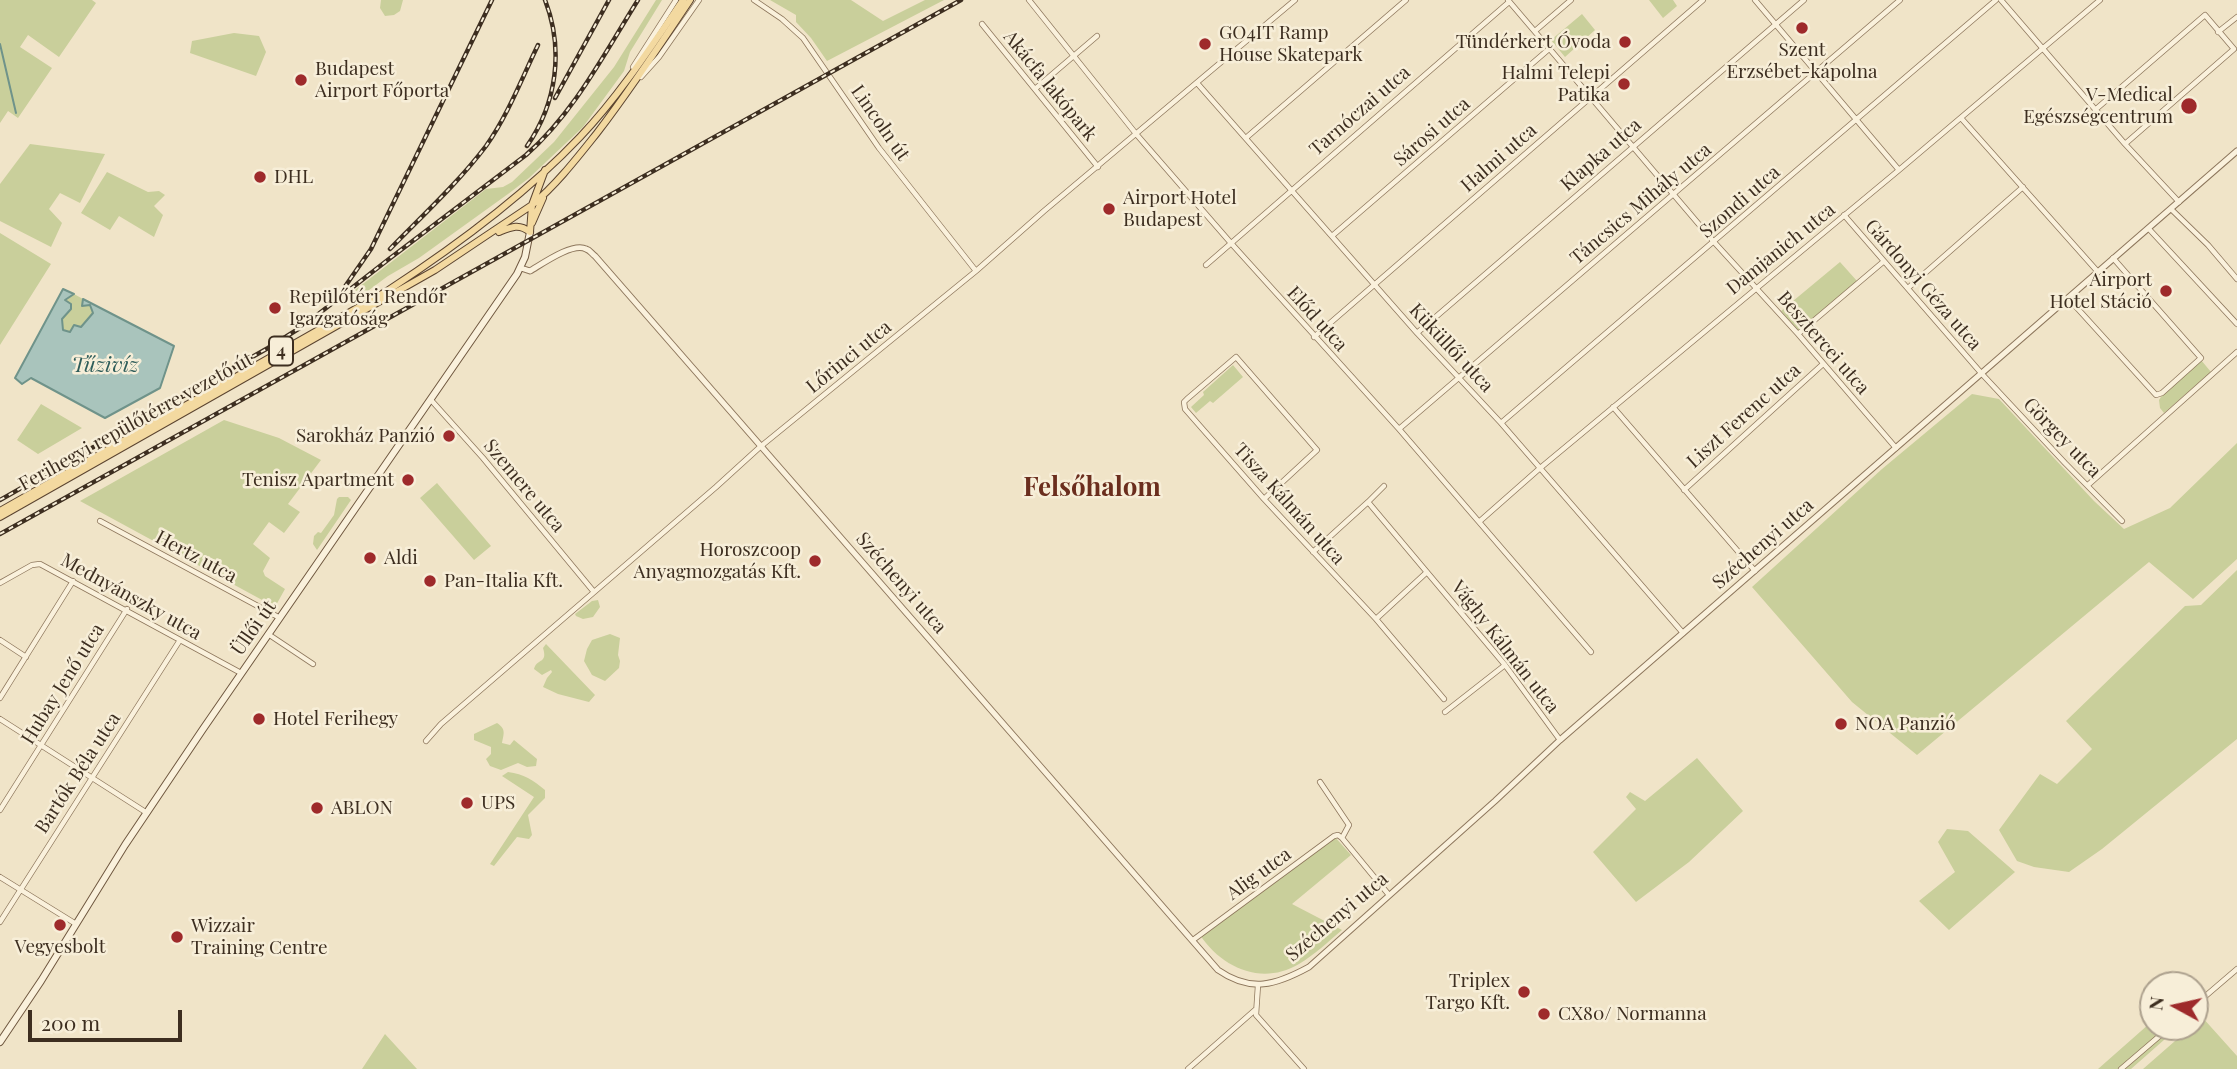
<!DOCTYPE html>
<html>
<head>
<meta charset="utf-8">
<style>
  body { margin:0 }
  #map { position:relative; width:2237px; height:1069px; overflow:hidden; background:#f0e4c8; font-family:"Playfair Display",serif }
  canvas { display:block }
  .north { position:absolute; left:2139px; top:971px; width:70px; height:70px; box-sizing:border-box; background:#f7eed8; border:2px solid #ada18e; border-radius:50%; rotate:278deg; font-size:19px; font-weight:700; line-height:28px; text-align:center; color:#3d2e20 }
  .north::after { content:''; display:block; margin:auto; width:24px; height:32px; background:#9e2a2b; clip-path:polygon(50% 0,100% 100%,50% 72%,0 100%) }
  .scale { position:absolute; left:28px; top:1010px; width:154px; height:32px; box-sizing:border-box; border:4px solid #3d2e20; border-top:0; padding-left:9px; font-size:21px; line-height:24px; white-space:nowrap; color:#3d2e20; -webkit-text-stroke:5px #f7eed8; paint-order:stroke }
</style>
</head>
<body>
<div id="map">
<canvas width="2237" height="1069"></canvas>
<div class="north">N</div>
<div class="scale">200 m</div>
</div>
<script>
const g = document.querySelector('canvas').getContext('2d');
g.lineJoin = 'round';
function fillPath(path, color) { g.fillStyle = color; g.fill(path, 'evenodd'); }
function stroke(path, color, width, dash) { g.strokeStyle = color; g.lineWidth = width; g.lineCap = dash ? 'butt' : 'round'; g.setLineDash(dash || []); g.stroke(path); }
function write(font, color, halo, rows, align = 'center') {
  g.font = font + ' "Playfair Display",serif'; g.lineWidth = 5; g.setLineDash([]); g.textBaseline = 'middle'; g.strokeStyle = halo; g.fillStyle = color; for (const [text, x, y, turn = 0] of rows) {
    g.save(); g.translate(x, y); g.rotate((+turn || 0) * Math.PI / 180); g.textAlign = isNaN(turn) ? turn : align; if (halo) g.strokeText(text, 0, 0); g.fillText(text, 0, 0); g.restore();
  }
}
const green = new Path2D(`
  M0 0H92L96 3 59 57 28 35 20 47 52 68 18 118 8 111 0 123Z
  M381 0H403L400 11 394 15 385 16 380 8Z
  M656 0H662L630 52 624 71 583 127 529 178 508 194 419 258 388 276 361 296 355 290 486 189 503 187 512 182 554 142 614 67Z
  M770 0H851L883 21 925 0H944L827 61 811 38 796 22V15Z
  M1649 0H1673L1677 6 1663 18Z
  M1582 14 1595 30 1565 57 1551 40Z
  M234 33 259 36 266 52 256 76 190 53 192 41Z
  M30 144 105 154 80 203 60 193 49 209 62 223 51 247 0 221V184Z
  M107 172 148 192 159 191 165 195 154 206 163 215 154 237 119 216 110 230 81 213Z
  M0 233 51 264 0 345Z
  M1840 262 1857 281 1799 331 1781 311Z
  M74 294 83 299 82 306 90 305 93 313 81 327 74 325 70 332 62 330V319L71 309 65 301Z
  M2201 360 2211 372 2164 413 2160 408 2159 400 2163 394Z
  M1233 365 1243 377 1213 403 1210 401 1196 413 1191 407 1204 395 1203 392Z
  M1972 394 1999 399 2094 501 2124 529 2170 508 2237 443V559L2193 599 2149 562 1917 755 1852 702 1752 587 1882 469Z
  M41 404 82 428 38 454 17 440Z
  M224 420 279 438 321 460 288 504 300 512 284 533 269 522 253 544 270 558 263 571 265 576 285 589 275 607 80 501Z
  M437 483 491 546 474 560 420 498Z
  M339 497H348L351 500 317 550 313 544 314 536 318 532 321 533 334 515 337 499Z
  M2237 570V739L2102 849 2069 872 2034 867 2017 861 1999 830 2040 774 2057 784 2092 749 2066 721 2185 606 2201 605Z
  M598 600 600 607 593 617 583 619 576 616 575 614 592 601Z
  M610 634 620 638 618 655 620 661 619 668 605 681 592 675 584 661 587 649 592 640Z
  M546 644 595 695 589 702 558 694 543 687 547 678 552 672 551 670 542 675 534 669C537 658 548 664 543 648Z
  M497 723C506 729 504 733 502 743L510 745 514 740 537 759 536 766 527 767 518 763 501 770 490 766 486 759 491 754V747L474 740V734Z
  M1697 758 1743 811 1689 862 1636 902 1593 852 1636 809 1626 797 1630 792 1645 801Z
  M508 772C524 774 533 780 545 790V798L528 815 532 835 529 839 517 837 494 866 490 864 534 797 502 776Z
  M1947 829 1968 831 2015 872 1949 930 1919 901 1955 872 1938 842Z
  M1334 836 1351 855 1292 904 1342 930C1328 942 1314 955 1299 964 1262 986 1222 968 1200 935Z
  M2202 1017 2237 1056V1069H2143L2191 1027H2195V1024Z
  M2149 1024 2153 1027 2173 1032 2131 1069H2098Z
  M385 1034 417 1069H362Z`);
const water = new Path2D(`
  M63 289 74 294 65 300 71 304V309L62 319 63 330 70 332 74 325 81 327 93 313 90 305 82 306 83 299 174 346 160 388 105 418 31 378 22 384 15 378Z`);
const stream = new Path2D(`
  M0 44 16 113`);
const minor = new Path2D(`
  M754 0 782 19 803 38 879 148 976 271
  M1029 0 1137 135 1230 242 1399 429 1591 652
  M1508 0 1714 242 1798 334 1896 448
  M1755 0 1899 170
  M2001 0 2125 144 2179 202
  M982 24 1098 167
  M1535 31 1571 0
  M2218 32 2237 17
  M633 67 676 0
  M641 77 659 57 699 0
  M1197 83 1417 333 1501 423 1683 633
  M1035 89 1097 36
  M2095 110 2205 15 2234 49 2125 144
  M1961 118 2098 272
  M1247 137 1406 0
  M2171 209 2208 245 2237 279
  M1844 215 1982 374 2065 463 2122 521
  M2149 229 2237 324
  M1332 236 1549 49
  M1206 265 1509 2
  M1908 288 2023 187
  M2068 298 2156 395 2162 393 2201 358 2113 258
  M1417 333 1804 0
  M1798 334 1883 262
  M1314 337 1703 0
  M431 400 483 458 594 592
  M1613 407 1755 571
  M1501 423 1996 0
  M1399 429 1900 0
  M2088 485 2237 352
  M1684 490 1823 364
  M1264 499 1317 450 1236 357 1187 399 1184 402 1185 409 1264 499 1376 619
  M1368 502 1384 486
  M100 521 280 618
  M1480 521 1539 469 1899 170 2100 0
  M1313 552 1368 502 1505 665 1560 740
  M1427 572 1376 619 1444 699
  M0 583 32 565 40 564 241 673
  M268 634 313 664
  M0 640 26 657
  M0 698 73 581
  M1445 712 1505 665
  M0 719 147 813
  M426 741 441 724 716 487 760 447 976 271 1044 211 1295 0
  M1320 782 1349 825 1342 838 1389 895
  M0 810 127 609
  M0 877 76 924
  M0 922 180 640
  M1193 940 1334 836 1338 835 1342 838
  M1258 985 1256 1015 1304 1069
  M2195 1005 2237 969
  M1188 1069 1255 1010
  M2121 1069 2170 1027`);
const tertiary = new Path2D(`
  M521 268 530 271C542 264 573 242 586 249 590 250 592 254 595 256L1218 970C1251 993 1276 985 1309 967L1495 801 1560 740 2237 151`);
const secondary = new Path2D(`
  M0 1042 41 981 125 845 203 729 517 274 525 257 530 232`);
const primary = new Path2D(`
  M532 223 543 198
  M499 232C511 227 519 223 530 232
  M530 232 532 205 545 170
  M0 511 387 291C453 248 525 195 580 137 619 96 651 47 683 0
  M0 517 435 270 532 205C557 184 577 158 597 133 630 90 660 45 690 0`);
const rail = new Path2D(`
  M555 98 609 0
  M527 146C557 103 564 49 545 0
  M390 249C422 216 458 183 486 146 508 115 522 78 538 45
  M344 288 371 249 492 0
  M0 500 268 348 303 326 389 259 526 155C574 113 604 54 638 0
  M0 534 961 0`);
const markers = [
  [1802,28,7,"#9e2a2b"],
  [1625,42,7,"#9e2a2b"],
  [1205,44,7,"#9e2a2b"],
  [301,80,7,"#9e2a2b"],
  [1624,84,7,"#9e2a2b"],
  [2189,106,9,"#9e2a2b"],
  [260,177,7,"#9e2a2b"],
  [1109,209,7,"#9e2a2b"],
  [2166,291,7,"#9e2a2b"],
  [275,308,7,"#9e2a2b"],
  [449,436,7,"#9e2a2b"],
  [408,480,7,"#9e2a2b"],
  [370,558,7,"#9e2a2b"],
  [815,561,7,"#9e2a2b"],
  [430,581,7,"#9e2a2b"],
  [259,719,7,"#9e2a2b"],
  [1841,724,7,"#9e2a2b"],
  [467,803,7,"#9e2a2b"],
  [317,808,7,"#9e2a2b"],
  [60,925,7,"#9e2a2b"],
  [177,937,7,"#9e2a2b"],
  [1524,992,7,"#9e2a2b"],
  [1544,1014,7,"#9e2a2b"]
];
const shields = [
  [281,351,24]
];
const shieldNames = [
  ["4",281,351]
];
const poiNames = [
  ["GO4IT Ramp",1219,33],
  ["House Skatepark",1219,55],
  ["Tündérkert Óvoda",1611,42,"right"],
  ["Szent",1802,50,"center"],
  ["Erzsébet-kápolna",1802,72,"center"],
  ["Budapest",315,69],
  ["Airport Főporta",315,91],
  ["Halmi Telepi",1610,73,"right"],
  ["Patika",1610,95,"right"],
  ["V-Medical",2173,95,"right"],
  ["Egészségcentrum",2173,117,"right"],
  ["DHL",274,177],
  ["Airport Hotel",1123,198],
  ["Budapest",1123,220],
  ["Airport",2152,280,"right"],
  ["Hotel Stáció",2152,302,"right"],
  ["Repülőtéri Rendőr",289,297],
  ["Igazgatóság",289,319],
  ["Sarokház Panzió",435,436,"right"],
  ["Tenisz Apartment",394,480,"right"],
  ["Horoszcoop",801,550,"right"],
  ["Anyagmozgatás Kft.",801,572,"right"],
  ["Aldi",384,558],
  ["Pan-Italia Kft.",444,581],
  ["Hotel Ferihegy",273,719],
  ["NOA Panzió",1855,724],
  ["UPS",481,803],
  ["ABLON",331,808],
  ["Wizzair",191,926],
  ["Training Centre",191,948],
  ["Vegyesbolt",60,947,"center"],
  ["Triplex",1510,981,"right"],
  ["Targo Kft.",1510,1003,"right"],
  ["CX80/ Normanna",1558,1014]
];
const streetNames = [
  ["Akácfa lakópark",1050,86,51],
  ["Tarnóczai utca",1360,111,-41],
  ["Lincoln út",880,123,55],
  ["Sárosi utca",1432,132,-41],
  ["Klapka utca",1601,155,-41],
  ["Halmi utca",1499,158,-41],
  ["Szondi utca",1740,202,-41],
  ["Táncsics Mihály utca",1641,204,-40],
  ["Damjanich utca",1781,249,-39],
  ["Gárdonyi Géza utca",1923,285,49],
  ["Előd utca",1317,319,48],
  ["Besztercei utca",1823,343,49],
  ["Küküllői utca",1451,348,47],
  ["Lőrinci utca",849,357,-39],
  ["Liszt Ferenc utca",1744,416,-42],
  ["Ferihegyi repülőtérre vezető út",136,422,-29],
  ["Görgey utca",2062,438,46],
  ["Szemere utca",524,486,50],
  ["Tisza Kálmán utca",1289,504,48],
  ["Széchenyi utca",1763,544,-41],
  ["Hertz utca",196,557,28],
  ["Széchenyi utca",901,583,49],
  ["Mednyánszky utca",131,597,29],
  ["Üllői út",254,628,-55],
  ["Vághy Kálmán utca",1505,647,52],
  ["Hubay Jenő utca",63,684,-58],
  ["Bartók Béla utca",78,773,-57],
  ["Alig utca",1259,874,-36],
  ["Széchenyi utca",1337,917,-40]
];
const waterNames = [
  ["Tűzivíz",105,365]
];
const districtNames = [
  ["Felsőhalom",1092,488]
];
fillPath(green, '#c9cf9b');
fillPath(water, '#a9c4bc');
stroke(water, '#6f938a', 2);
stroke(stream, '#6f938a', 2);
stroke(minor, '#8d765c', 6);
stroke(tertiary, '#8d765c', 7);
stroke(secondary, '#6f573f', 8);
stroke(primary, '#5b4430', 8);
stroke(minor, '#faf1dc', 4.5);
stroke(tertiary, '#faf1dc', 5);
stroke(secondary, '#faf1dc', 6);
stroke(primary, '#f3d9a0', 6);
stroke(rail, '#3d2e20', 4.5);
stroke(rail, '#f7eed8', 2, [5]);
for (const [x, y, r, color] of markers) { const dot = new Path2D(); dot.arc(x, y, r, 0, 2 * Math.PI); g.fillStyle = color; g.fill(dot); stroke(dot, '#f7eed8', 2.5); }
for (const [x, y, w] of shields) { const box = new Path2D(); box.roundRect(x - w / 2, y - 14.5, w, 29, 5); g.fillStyle = '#f7eed8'; g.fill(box); stroke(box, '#3d2e20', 2); }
write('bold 18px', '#3d2e20', null, shieldNames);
write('19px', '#3d2e20', '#f7eed8', poiNames, 'left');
write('19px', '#3d2e20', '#f7eed8', streetNames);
write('italic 21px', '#2f5d5a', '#f7eed8', waterNames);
write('bold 26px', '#6b2e1e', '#f7eed8', districtNames);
</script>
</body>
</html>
